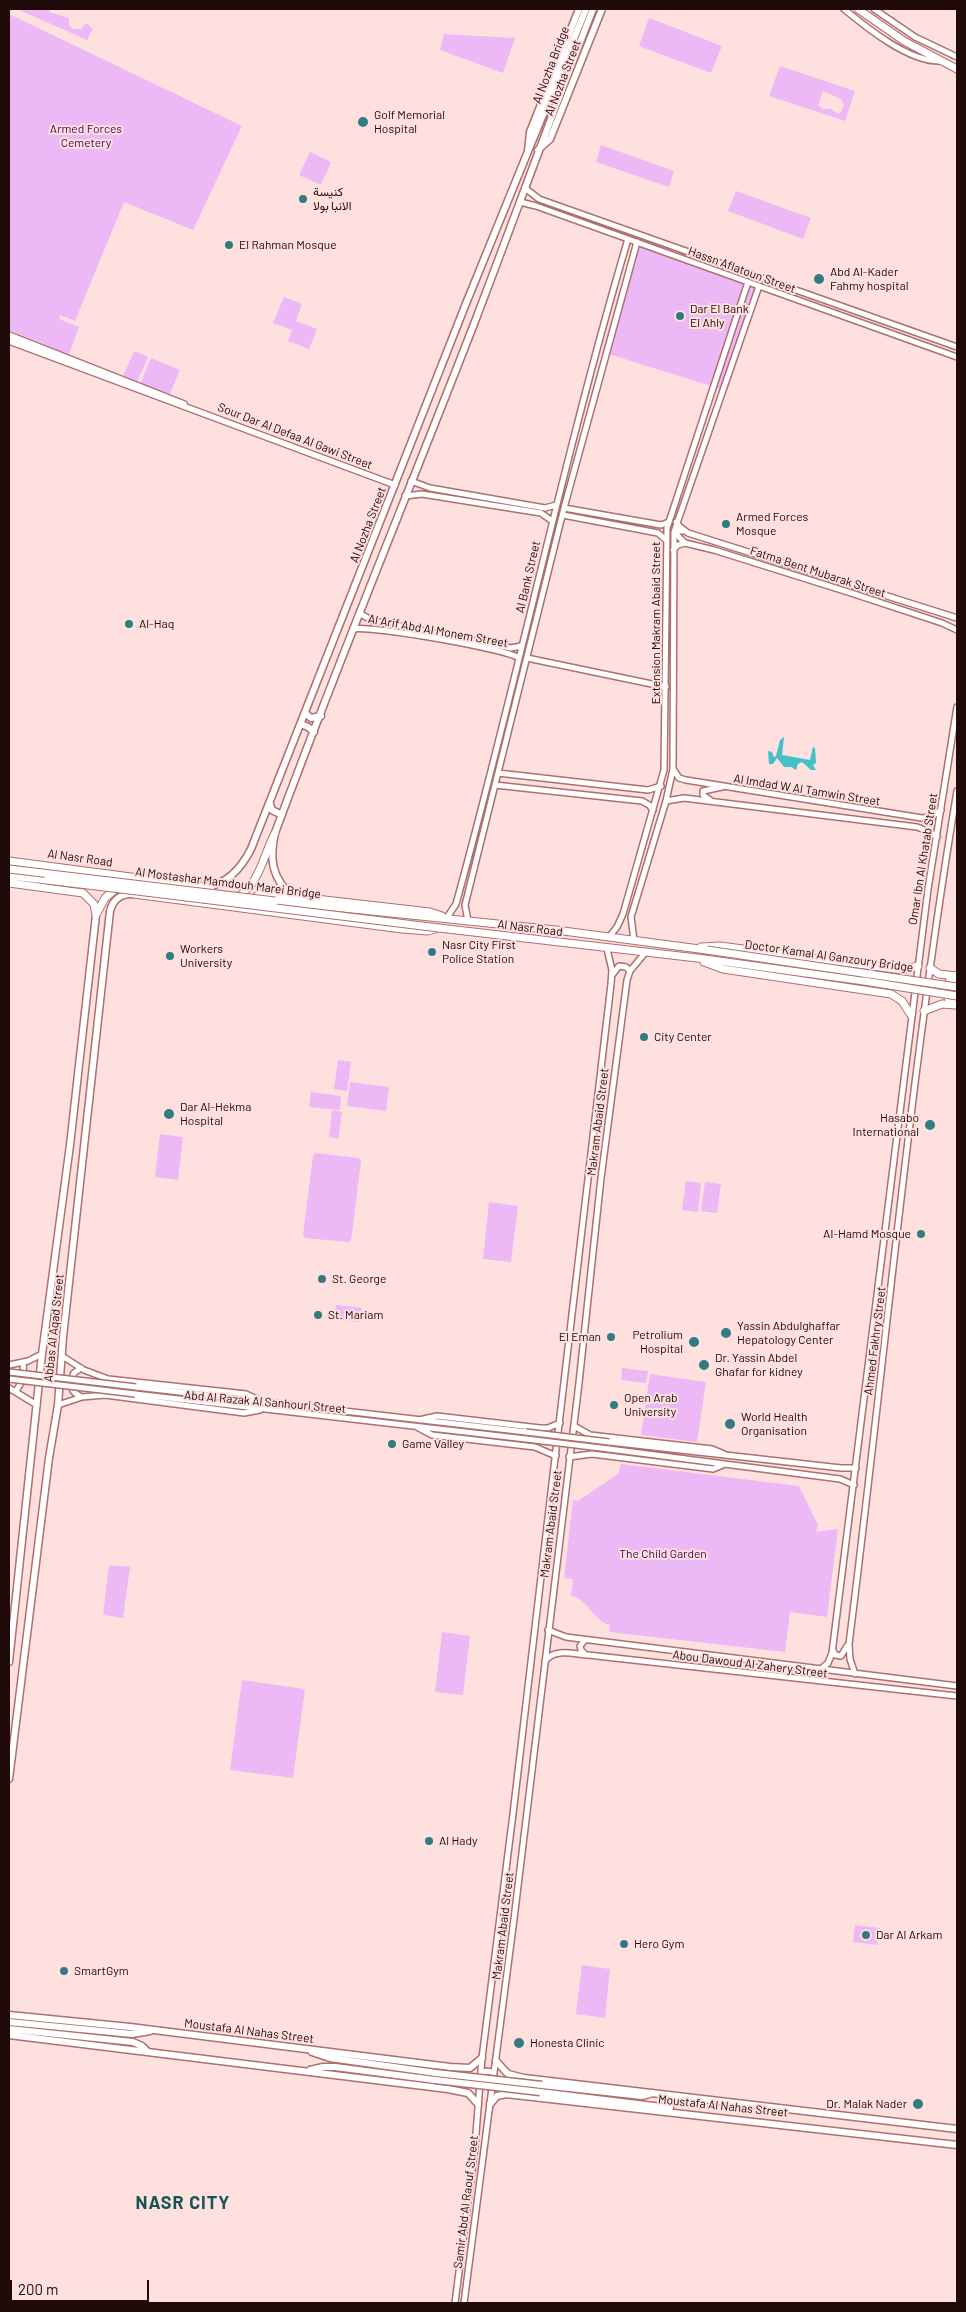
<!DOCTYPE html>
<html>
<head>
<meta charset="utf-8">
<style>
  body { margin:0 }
  #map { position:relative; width:966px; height:2312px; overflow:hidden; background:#fee0df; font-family:Barlow,sans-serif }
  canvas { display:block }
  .frame { position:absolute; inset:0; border:10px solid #200909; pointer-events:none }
  .scale { position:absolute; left:10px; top:2280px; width:139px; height:22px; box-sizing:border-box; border:2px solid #200909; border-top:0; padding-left:6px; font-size:15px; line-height:18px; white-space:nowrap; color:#200909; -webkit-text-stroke:4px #fee0df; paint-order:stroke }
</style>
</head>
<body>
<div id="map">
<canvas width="966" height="2312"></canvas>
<div class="frame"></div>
<div class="scale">200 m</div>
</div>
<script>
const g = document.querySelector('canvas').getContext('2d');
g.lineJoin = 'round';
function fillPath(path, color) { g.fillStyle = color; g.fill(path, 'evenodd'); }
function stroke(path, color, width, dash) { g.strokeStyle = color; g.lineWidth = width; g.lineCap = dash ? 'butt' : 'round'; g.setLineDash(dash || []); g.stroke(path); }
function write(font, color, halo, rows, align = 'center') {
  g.font = font + ' Barlow,Vazirmatn,sans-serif'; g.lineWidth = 4; g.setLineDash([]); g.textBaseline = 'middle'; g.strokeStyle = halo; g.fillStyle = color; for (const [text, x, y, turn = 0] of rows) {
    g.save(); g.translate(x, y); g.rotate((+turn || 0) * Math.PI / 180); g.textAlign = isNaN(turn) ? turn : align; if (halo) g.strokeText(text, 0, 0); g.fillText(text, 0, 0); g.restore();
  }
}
const green = new Path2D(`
  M17 9H50L49 12 69 18V25L73 29H81L86 23 93 29 87 40Z
  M9 14 242 126 193 230 124 202 75 321 60 315 59 319 79 327 68 357 43 347 44 344 9 330Z
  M649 18 722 46 711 73 639 46Z
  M444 34 515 38 503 73 440 50Z
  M780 66 855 91 845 121 769 96ZM823 91 841 99 844 105 841 112 838 114 831 109H823L818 105Z
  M601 145 674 171 669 187 596 162Z
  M310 152 331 162 321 185 299 175Z
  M736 191 811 218 803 239 728 211Z
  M636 235 760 280 721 389 602 352Z
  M284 297 302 304 296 321 317 329 309 349 288 341 292 330 273 323Z
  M134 351 148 357 137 382 123 376Z
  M151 358 180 370 169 396 140 384Z
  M338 1060 351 1062 347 1091 334 1089Z
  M350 1082 389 1087 386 1111 347 1106Z
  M311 1092 341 1096 340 1110 309 1107Z
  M332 1110 342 1112 338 1139 329 1137Z
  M160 1134 183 1137 178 1180 155 1177Z
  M315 1153 359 1158 361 1161 351 1241 348 1242 305 1238 303 1235 313 1156Z
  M686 1181 701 1183 698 1212 682 1210Z
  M705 1182 721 1184 717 1213 701 1211Z
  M489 1202 518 1206 511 1262 483 1259Z
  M336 1305 362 1308 360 1322 335 1319Z
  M622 1368 648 1371 646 1383 621 1380Z
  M650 1374 706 1382 697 1442 641 1435Z
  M621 1464 799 1486 818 1525 816 1532 838 1529 827 1617 790 1612 785 1652 609 1632 610 1625C593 1621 587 1598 571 1596L573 1579 564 1578 573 1500 578 1501 618 1474Z
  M109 1565 130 1567 123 1618 103 1615Z
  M442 1632 470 1636 463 1695 435 1692Z
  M242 1680 305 1689 293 1778 230 1770Z
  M855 1925 880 1928 877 1945 853 1942Z
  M582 1965 610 1969 605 2018 576 2014Z`);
const water = new Path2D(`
  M784 737 782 755 810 760 813 747 815 748 816 763 813 765 816 770H811L802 762 798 764 796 770 791 767H784L777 758 773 764H769L768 751 772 752 774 757 776 756 780 740Z`);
const tertiary = new Path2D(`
  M844 9C867 28 909 62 940 61
  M874 9 915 37 957 57
  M525 188 539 199 957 347
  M520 202 536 206 957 357
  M411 481 430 488 545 508 556 505
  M405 496 422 494 541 513 552 521
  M564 508 661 525 669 522
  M563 515 658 533 666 540
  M676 522 680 527 688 533 957 618
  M685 531H679L676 534 685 543
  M673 550 678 545 685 543 714 550 848 592 942 623 957 630
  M359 613 373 621 511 648 521 646
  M353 629C369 625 507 649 519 658
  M527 658 666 687
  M673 769 679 778 686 780 922 818 931 817 941 810
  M498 773 648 790 661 786
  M495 785 642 801 649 805 653 810
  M710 800 703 795V791L722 787
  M666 801 684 798 917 827 930 832 937 837
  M446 919 456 904C517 683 563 459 628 239
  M468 921 465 905 564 508 637 242
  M609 937 617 927 623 914 664 770 667 528 748 282
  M634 940 631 917 666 801 673 769 674 532 759 286
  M612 975 619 966 626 967 630 971
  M62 1356 84 1370 108 1379 246 1394 263 1402
  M9 1365 28 1361 42 1354
  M81 1368 74 1373C68 1384 71 1393 82 1397
  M136 1387 526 1432
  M9 1388 37 1405
  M16 1391 24 1378 23 1362
  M135 1394 526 1439
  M58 1405 82 1397 105 1395 244 1413 260 1410
  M419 1420 437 1416 540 1428H548L560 1423
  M574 1426 590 1435 712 1449 724 1454
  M417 1427 432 1435 535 1447 556 1456
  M609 1442 841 1468H856
  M609 1449 840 1479 854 1485
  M569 1457 592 1454 713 1469 725 1464
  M548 1630 566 1637 957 1686
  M833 1650 835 1655 841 1656 847 1646
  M585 1654 581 1650 580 1646 585 1640
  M545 1661C555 1648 573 1654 588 1655L957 1696
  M821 1669 828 1663 832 1653 928 889 957 707
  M855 1674 850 1659 849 1644C885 1360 910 1073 957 791
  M483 2080 486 2071 492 2072 494 2074
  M455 2303 475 2146 482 2058 513 1814 611 984 612 970 607 949
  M464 2303 514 1919 579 1383 601 1178 627 980 630 971 645 953`);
const secondary = new Path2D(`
  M9 335 184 404
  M9 341 395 485`);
const primary = new Path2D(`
  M538 150 550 139 602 9
  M528 151 530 132 579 9
  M305 713 311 718 321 716
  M301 724 308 727 314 732
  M270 804 272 810 282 815
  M207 887C228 883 242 867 251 849L465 306 586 9
  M292 896C272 878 269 859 275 833 338 662 408 494 474 324 514 219 552 114 593 9
  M9 1662 42 1354 70 1145 96 915
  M9 1779 49 1458 58 1405 63 1337 110 911C113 899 122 893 134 894
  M9 2015 130 2027 450 2067 470 2068 482 2058
  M9 2022 132 2034 150 2031
  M9 2029 133 2042 142 2046 147 2051
  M9 2035 448 2089 468 2093 478 2104
  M312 2052 330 2058 436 2073
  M496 2061 508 2074 524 2078 957 2129
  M310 2070 323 2067H335L435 2080
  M542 2085 642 2096 653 2093
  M540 2092 670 2108
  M490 2104 497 2096 506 2094 957 2145`);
const trunk = new Path2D(`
  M858 9 904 41 957 69
  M9 861 207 887 211 890V899
  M9 876 47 880
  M9 883 83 893 94 904 96 915
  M134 894 402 929 428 931 439 928 697 958 864 981
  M236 898C260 884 263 856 275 833
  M275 901 556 930 707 950
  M254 902 257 896 263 893 430 912 442 916
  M97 913 105 898 118 887
  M701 947 720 946 903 970 918 966
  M704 962 723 969 891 994 902 1001 911 1015
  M930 968 939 974 957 976
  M957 978 950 980 945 989 948 998 957 1003
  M924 1011 942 1004 955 1005`);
const tertiaryBridge = new Path2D(`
  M9 1372 136 1387
  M9 1379 135 1394
  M526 1432 609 1442
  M526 1439 609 1449`);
const primaryBridge = new Path2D(`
  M436 2073 542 2085
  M435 2080 540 2092`);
const trunkBridge = new Path2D(`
  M9 869 275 901
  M47 880 439 928
  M707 950 957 987
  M864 981 957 996`);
const markers = [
  [363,122,6,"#327b80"],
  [303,199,5,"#327b80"],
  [229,245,5,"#327b80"],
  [819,279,6,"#327b80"],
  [680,316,5,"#327b80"],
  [726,524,5,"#327b80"],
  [129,624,5,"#327b80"],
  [432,952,5,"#327b80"],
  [170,956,5,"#327b80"],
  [644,1037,5,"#327b80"],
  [169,1114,6,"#327b80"],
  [930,1125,6,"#327b80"],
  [921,1234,5,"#327b80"],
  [322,1279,5,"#327b80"],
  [318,1315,5,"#327b80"],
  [726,1333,6,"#327b80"],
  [611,1337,5,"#327b80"],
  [694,1342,6,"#327b80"],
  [704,1365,6,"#327b80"],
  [614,1405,5,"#327b80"],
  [730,1424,6,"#327b80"],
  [392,1444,5,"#327b80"],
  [429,1841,5,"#327b80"],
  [866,1935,5,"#327b80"],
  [624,1944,5,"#327b80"],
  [64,1971,5,"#327b80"],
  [519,2043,6,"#327b80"],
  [918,2104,6,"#327b80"]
];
const streetNames = [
  ["Al Nozha Bridge",551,65,-69],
  ["Al Nozha Street",563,78,-69],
  ["Hassn Aflatoun Street",742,270,20],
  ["Sour Dar Al Defaa Al Gawi Street",295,436,21],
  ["Al Nozha Street",368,525,-69],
  ["Fatma Bent Mubarak Street",818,572,18],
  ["Al Bank Street",528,577,-77],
  ["Extension Makram Abaid Street",656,623,-90],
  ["Al Arif Abd Al Monem Street",438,631,10],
  ["Al Imdad W Al Tamwin Street",807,790,9],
  ["Al Nasr Road",80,858,8],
  ["Omar Ibn Al Khatab Street",923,859,-81],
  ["Al Mostashar Mamdouh Marei Bridge",228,883,7],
  ["Al Nasr Road",530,928,7],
  ["Doctor Kamal Al Ganzoury Bridge",829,956,8],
  ["Makram Abaid Street",598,1122,-83],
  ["Abbas Al Aqad Street",54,1328,-84],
  ["Ahmed Fakhry Street",875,1341,-83],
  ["Abd Al Razak Al Sanhouri Street",265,1402,5],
  ["Makram Abaid Street",551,1524,-83],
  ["Abou Dawoud Al Zahery Street",750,1664,7],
  ["Makram Abaid Street",503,1926,-83],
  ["Moustafa Al Nahas Street",249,2031,7],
  ["Moustafa Al Nahas Street",723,2106,6],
  ["Samir Abd Al Raouf Street",466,2202,-83]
];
const poiNames = [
  ["Golf Memorial",374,115],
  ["Hospital",374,129],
  ["كنيسة",313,192],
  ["الانبا بولا",313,206],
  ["El Rahman Mosque",239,245],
  ["Abd Al-Kader",830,272],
  ["Fahmy hospital",830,286],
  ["Dar El Bank",690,309],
  ["El Ahly",690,323],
  ["Armed Forces",736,517],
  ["Mosque",736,531],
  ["Al-Haq",139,624],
  ["Nasr City First",442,945],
  ["Police Station",442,959],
  ["Workers",180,949],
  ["University",180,963],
  ["City Center",654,1037],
  ["Dar Al-Hekma",180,1107],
  ["Hospital",180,1121],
  ["Hasabo",919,1118,"right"],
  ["International",919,1132,"right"],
  ["Al-Hamd Mosque",911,1234,"right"],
  ["St. George",332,1279],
  ["St. Mariam",328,1315],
  ["Yassin Abdulghaffar",737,1326],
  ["Hepatology Center",737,1340],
  ["Petrolium",683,1335,"right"],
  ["Hospital",683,1349,"right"],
  ["El Eman",601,1337,"right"],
  ["Dr. Yassin Abdel",715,1358],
  ["Ghafar for kidney",715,1372],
  ["Open Arab",624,1398],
  ["University",624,1412],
  ["World Health",741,1417],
  ["Organisation",741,1431],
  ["Game Valley",402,1444],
  ["Al Hady",439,1841],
  ["Dar Al Arkam",876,1935],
  ["Hero Gym",634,1944],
  ["SmartGym",74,1971],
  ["Honesta Clinic",530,2043],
  ["Dr. Malak Nader",907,2104,"right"]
];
const parkNames = [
  ["Armed Forces",86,129],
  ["Cemetery",86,143],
  ["The Child Garden",663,1554]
];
const districtNames = [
  ["NASR CITY",183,2203]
];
fillPath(green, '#edb8f6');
fillPath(water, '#45c0c8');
stroke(tertiary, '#af6f6e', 8);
stroke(secondary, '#af6f6e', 8);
stroke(primary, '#af6f6e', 9);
stroke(trunk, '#af6f6e', 9);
stroke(tertiary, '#fff', 5);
stroke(secondary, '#fff', 5.5);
stroke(primary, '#fff', 6);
stroke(trunk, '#fff', 7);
stroke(tertiaryBridge, '#af6f6e', 8, []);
stroke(primaryBridge, '#af6f6e', 9, []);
stroke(trunkBridge, '#af6f6e', 9, []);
stroke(tertiaryBridge, '#fff', 5);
stroke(primaryBridge, '#fff', 6);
stroke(trunkBridge, '#fff', 7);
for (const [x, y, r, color] of markers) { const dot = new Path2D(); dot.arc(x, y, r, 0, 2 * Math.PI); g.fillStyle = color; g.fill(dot); stroke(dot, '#fee0df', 2); }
write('12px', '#200909', '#fee0df', streetNames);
write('12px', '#200909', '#fee0df', poiNames, 'left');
write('12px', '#460451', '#fee0df', parkNames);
g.letterSpacing = '1px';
write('bold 18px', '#175357', '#fee0df', districtNames);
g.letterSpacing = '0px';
</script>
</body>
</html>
